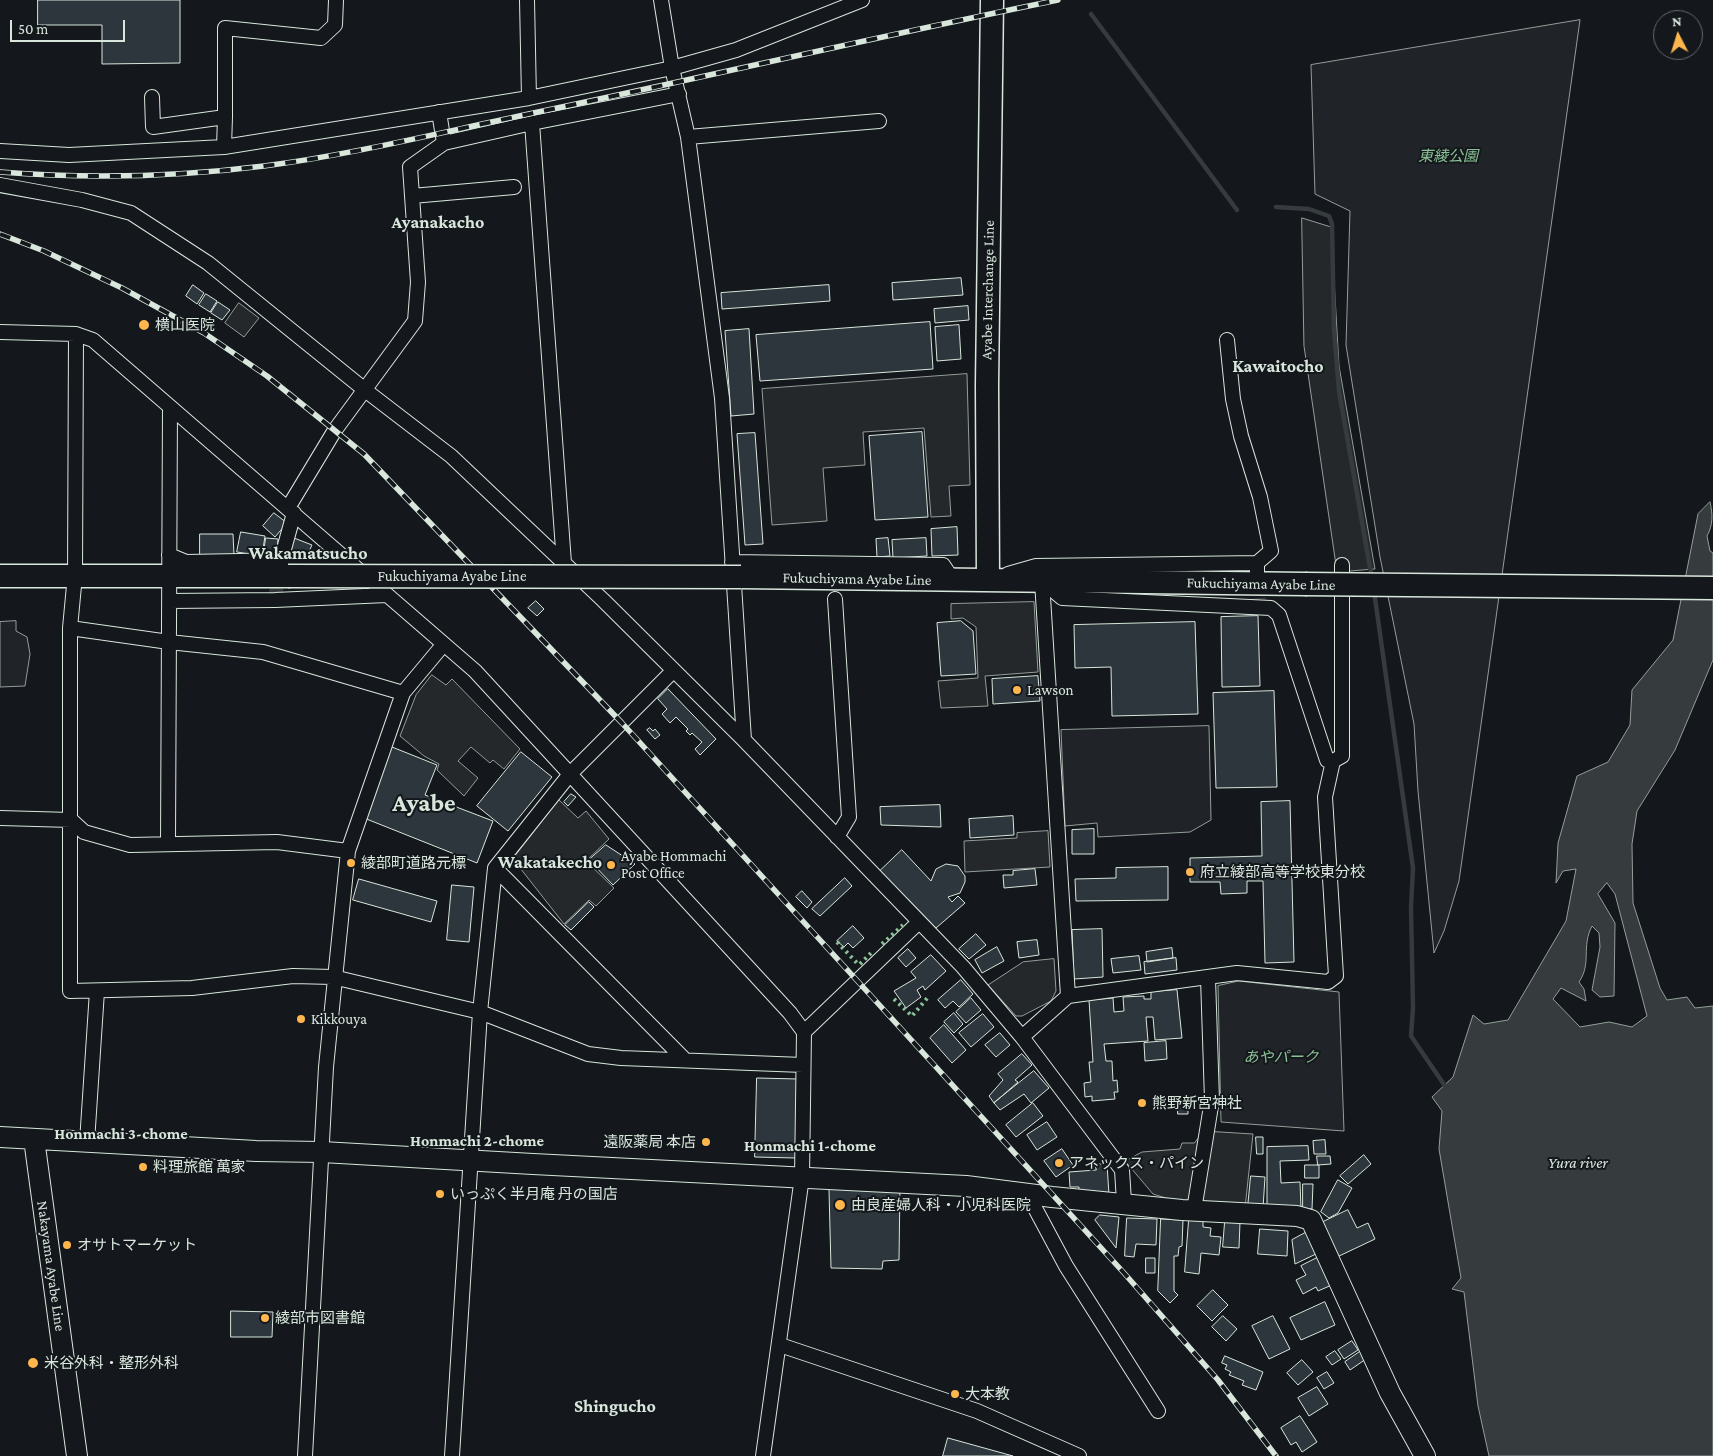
<!DOCTYPE html>
<html>
<head>
<meta charset="utf-8">
<style>
  body { margin:0 }
  #map { position:relative; width:1713px; height:1456px; overflow:hidden; background:#14181c; font-family:"Crimson Pro",serif }
  canvas { display:block }
  .north { position:absolute; left:1653px; top:10px; width:50px; height:50px; box-sizing:border-box; background:#14181c; border:1px solid #626a69; border-radius:50%; rotate:355deg; font-size:14px; font-weight:700; line-height:20px; text-align:center; color:#d8e6dc }
  .north::after { content:''; display:block; margin:auto; width:18px; height:22px; background:#ffb74d; clip-path:polygon(50% 0,100% 100%,50% 72%,0 100%) }
  .scale { position:absolute; left:10px; top:20px; width:115px; height:22px; box-sizing:border-box; border:2px solid #d8e6dc; border-top:0; padding-left:6px; font-size:15px; line-height:18px; white-space:nowrap; color:#d8e6dc; -webkit-text-stroke:4px #14181c; paint-order:stroke }
</style>
</head>
<body>
<div id="map">
<canvas width="1713" height="1456"></canvas>
<div class="north">N</div>
<div class="scale">50 m</div>
</div>
<script>
const g = document.querySelector('canvas').getContext('2d');
g.lineJoin = 'round';
function fillPath(path, color) { g.fillStyle = color; g.fill(path, 'evenodd'); }
function stroke(path, color, width, dash) { g.strokeStyle = color; g.lineWidth = width; g.lineCap = dash ? 'butt' : 'round'; g.setLineDash(dash || []); g.stroke(path); }
function write(font, color, halo, rows, align = 'center') {
  g.font = font + ' "Crimson Pro","Noto Sans JP",serif'; g.lineWidth = 4; g.setLineDash([]); g.textBaseline = 'middle'; g.strokeStyle = halo; g.fillStyle = color; for (const [text, x, y, turn = 0] of rows) {
    g.save(); g.translate(x, y); g.rotate((+turn || 0) * Math.PI / 180); g.textAlign = isNaN(turn) ? turn : align; if (halo) g.strokeText(text, 0, 0); g.fillText(text, 0, 0); g.restore();
  }
}
const green = new Path2D(`
  M1580 20 1459 881 1444 931 1434 953 1418 791 1414 724 1380 557 1346 345 1350 211 1315 194 1311 65Z
  M16 621V631L27 637 30 654 25 686 0 687V622Z
  M1209 726 1211 820 1190 832 1098 837 1097 823 1065 826 1061 730Z
  M1239 981 1339 992 1344 1131 1221 1122 1218 986Z`);
const parking = new Path2D(`
  M1302 218 1331 227 1339 366 1375 569 1337 572 1304 346Z
  M239 303 259 318 244 337 225 323Z
  M967 374 970 485 949 486 951 516 931 517 924 428 863 432 865 465 823 468 827 521 772 525 762 389Z
  M1034 602 1038 672 985 676 988 706 941 708 938 681 978 678 976 627 963 618 951 619V604Z
  M432 675 446 685 452 679 520 749 504 769 493 760 490 763 471 747 458 761 478 778 464 796 437 770 439 764 424 756 400 736 416 695Z
  M559 800 578 818 586 811 609 839 586 861 614 888 596 906 589 900 564 924 513 859Z
  M1048 831 1050 867 965 872 964 841 1017 838V833Z
  M1054 959 1056 991 1051 1001 1022 1016H1016L988 985 1023 962Z
  M1204 1131 1253 1134 1245 1208 1175 1201 1153 1194 1125 1161 1142 1152 1180 1149 1182 1143H1194Z`);
const water = new Path2D(`
  M1710 502C1713 515 1713 525 1707 536L1710 551 1713 553V660L1675 750 1637 811 1632 844 1633 903 1660 988 1667 1000 1687 997 1695 1008 1713 1006V1456H1489L1478 1406 1464 1292 1452 1289 1461 1278 1439 1149 1442 1111 1432 1097 1453 1077 1473 1015 1484 1024 1508 1020 1566 921 1576 869 1563 871 1556 883 1558 843 1577 776 1608 762 1630 725 1632 690 1673 640 1698 514ZM1607 883 1615 894 1647 1016 1632 1027 1609 1022 1580 1027 1553 999 1561 988 1586 1001 1584 989 1579 982C1592 963 1581 947 1592 926L1599 933 1600 947 1592 990 1600 997 1614 996 1615 923 1598 894Z`);
const stream = new Path2D(`
  M1091 14 1237 210
  M1276 207 1309 209 1329 216 1332 224 1334 330 1339 391 1372 579
  M1374 591 1413 868 1411 907 1413 1008 1411 1036 1447 1089`);
const building = new Path2D(`
  M38 0H180V63L102 64V25H38Z
  M961 278 963 295 893 300 892 283Z
  M193 285 204 293 197 304 186 296Z
  M829 285 830 301 722 309 721 293Z
  M206 294 217 301 210 312 199 305Z
  M218 302 230 310 222 320 211 313Z
  M968 306 969 320 935 323 934 309Z
  M930 322 933 369 760 381 756 335Z
  M959 325 961 359 937 361 935 327Z
  M749 329 754 414 731 416 725 331Z
  M922 432 928 517 875 520 869 436Z
  M755 433 763 544 745 545 737 434Z
  M274 513 287 523 275 537 263 526Z
  M957 527 958 555 932 556 931 529Z
  M241 532 265 536 262 556 237 552Z
  M200 534H233L234 555 200 556Z
  M266 538 278 539 277 554 264 552Z
  M294 538 312 545 306 558 289 551Z
  M888 538 890 556 877 557 876 539Z
  M926 538 927 556 893 558 892 540Z
  M536 601 544 609 537 616 528 608Z
  M1258 616 1260 686 1222 687 1221 617Z
  M961 621 973 631 976 674 941 676 937 623Z
  M1195 622 1198 714 1112 716 1111 667 1075 668 1074 625Z
  M1038 676 1040 701 993 704 992 679Z
  M668 689 716 739 700 755 695 749 702 742 692 733 690 735 686 731 688 729 676 717 670 723 662 714 667 709 658 699Z
  M1274 691 1277 787 1216 788 1213 693Z
  M650 728 653 731 655 729 660 735 655 739 647 730Z
  M392 747 437 765 425 795 493 821 477 863 364 818Z
  M521 752 552 777 508 831 477 806Z
  M571 794 576 797 568 806 564 802Z
  M1290 801 1294 962 1265 963 1263 881H1247V893L1221 894 1220 882H1190V858L1262 856 1261 802Z
  M940 805 941 827 881 825 880 807Z
  M1013 816 1014 835 970 838 969 819Z
  M1094 829V854H1072V830Z
  M606 845 635 864 613 885 589 860Z
  M902 850 931 881 936 869 946 864 958 866 965 876V882L960 893 948 897 952 902 958 896 965 903 936 928 880 871Z
  M1168 867V900L1076 901 1075 879 1116 878V868Z
  M1035 869 1037 885 1004 888 1003 875H1013V871Z
  M845 878 852 886 820 916 812 909Z
  M359 879 437 901 431 922 353 900Z
  M452 885 474 887 469 942 447 940Z
  M802 891 812 902 807 908 796 897Z
  M589 902 594 907 571 930 565 925Z
  M853 926 864 938 853 948 848 943 844 947 837 941Z
  M1102 929 1103 977 1074 979 1072 930Z
  M976 934 986 945 969 959 959 949Z
  M1037 940 1039 955 1019 958 1017 942Z
  M997 947 1004 961 982 973 975 960Z
  M1172 948 1173 958 1147 962 1146 952Z
  M908 949 916 958 906 967 898 958Z
  M931 955 946 971 925 990 923 986 917 990 921 997 906 1008 894 991 916 978 911 972Z
  M1139 956 1141 970 1113 973 1111 959Z
  M1176 958 1177 970 1145 974 1144 962Z
  M961 980 973 994 959 1007 953 1001 945 1008 938 1000Z
  M1177 990 1182 1038 1155 1040 1153 1017H1146L1148 1041 1104 1044 1106 1061H1112L1113 1081 1117 1080 1118 1092H1114L1115 1099 1092 1101V1096L1085 1097 1084 1083 1091 1082 1089 1062H1093L1089 1000 1113 998 1114 1012 1124 1011 1123 997 1144 996V999H1151V992Z
  M971 998 981 1010 966 1023 956 1012Z
  M954 1013 963 1024 954 1033 944 1022Z
  M983 1014 994 1027 971 1047 959 1033Z
  M944 1025 966 1050 952 1063 930 1038Z
  M1000 1033 1010 1045 996 1057 985 1045Z
  M1166 1041 1167 1059 1145 1061 1144 1043Z
  M1022 1054 1032 1065 1015 1080 1018 1082 994 1103 989 1096 1003 1080 998 1074Z
  M1034 1071 1049 1088 1031 1103 1024 1094 1000 1110 994 1103Z
  M757 1078 798 1079 796 1158 755 1157Z
  M1033 1103 1043 1116 1016 1137 1006 1125Z
  M1178 1104H1188V1114H1178Z
  M1047 1122 1057 1137 1037 1150 1027 1135Z
  M1256 1137H1263V1154H1257Z
  M1325 1140 1326 1154H1314L1313 1141Z
  M1308 1146 1309 1160 1280 1161 1281 1183 1300 1182 1301 1209 1267 1210V1147Z
  M1062 1149 1073 1165 1056 1177 1044 1161Z
  M1364 1155 1371 1164 1348 1184 1340 1176Z
  M1317 1156H1330L1331 1164 1318 1165Z
  M1095 1164H1107L1109 1195 1095 1196V1191L1079 1192V1187H1070L1069 1172 1096 1170Z
  M1305 1165H1319V1178H1305Z
  M1251 1176 1265 1177 1263 1208 1248 1207Z
  M1338 1180 1352 1188 1338 1213 1329 1218 1321 1212Z
  M838 1183 900 1186 899 1260 883 1261 882 1269 831 1268 829 1190Z
  M1303 1184H1313L1312 1209H1303Z
  M1348 1210 1357 1228 1368 1223 1375 1239 1337 1257 1321 1223Z
  M1100 1215 1119 1217 1116 1248 1095 1220Z
  M1127 1218 1157 1219 1156 1245 1136 1244 1134 1257 1125 1256Z
  M1161 1219 1183 1220 1182 1246 1179 1247 1178 1256H1174V1291L1178 1295 1170 1303 1158 1291Z
  M1189 1220 1203 1221V1227L1211 1228 1210 1236 1221 1237 1219 1255 1201 1253 1199 1274 1185 1272Z
  M1225 1222H1240L1239 1248 1223 1247Z
  M1260 1229 1288 1231 1287 1256 1258 1254Z
  M1307 1232 1318 1253 1295 1264 1292 1240Z
  M1321 1256 1334 1284 1318 1291 1316 1287 1303 1294 1296 1280 1306 1275 1301 1266Z
  M1146 1258H1155V1273H1146Z
  M1213 1290 1228 1305 1212 1321 1197 1306Z
  M1325 1302 1335 1325 1301 1340 1290 1318Z
  M231 1311 273 1312 272 1337H231Z
  M1223 1316 1237 1329 1226 1341 1212 1327Z
  M1273 1316 1290 1349 1269 1359 1252 1326Z
  M1352 1341 1358 1350 1344 1359 1338 1350Z
  M1335 1351 1341 1359 1332 1365 1326 1357Z
  M1361 1351 1366 1359 1350 1370 1345 1362Z
  M1225 1356 1263 1372 1256 1390 1242 1385 1244 1381 1229 1375 1231 1372 1225 1369 1227 1365 1222 1363Z
  M1302 1360 1313 1372 1298 1385 1287 1373Z
  M1327 1372 1334 1383 1324 1389 1317 1378Z
  M1317 1387 1328 1404 1309 1416 1298 1398Z
  M1300 1416 1317 1442 1302 1452 1296 1442 1291 1445 1281 1428Z
  M948 1438 1013 1456H943Z`);
const streetTunnel = new Path2D(`
  M1257 577 1259 600
  M275 600 279 569`);
const street = new Path2D(`
  M527 0 529 98
  M661 0 672 68 688 137 722 398 744 740
  M152 97 153 127 225 117 224 147
  M225 117V28L321 38 335 25 336 0
  M532 123 564 563
  M688 137 879 121
  M444 143 532 123 679 94
  M0 151 69 155 224 147 529 98 672 68 736 50 862 0
  M0 185 82 200 131 213 208 263 365 390 451 456 603 600 744 740 963 967 1022 1037
  M412 196 514 187
  M0 332 76 334 93 340 475 671 790 1013 804 1032 802 1177 763 1456
  M76 334 75 575 70 628V991L192 988 293 976 333 977 480 1012 588 1054 621 1058 803 1065
  M1227 340 1233 399 1241 436 1260 497 1271 551 1257 563
  M288 508 335 430 415 321 418 282 410 167 444 143 439 112
  M169 555 186 562 347 559
  M281 560 294 513
  M732 562 943 565 953 580
  M1008 574 1036 566 1257 563V573
  M1042 581 1062 598 1271 608 1279 615 1327 760 1333 761 1342 756V565
  M1042 581 1068 996
  M835 599 849 817 837 837
  M169 601 275 600 387 595
  M70 628 169 642 263 652 403 693
  M0 818 71 820 84 832 130 845 277 842 348 851
  M168 843 170 408
  M495 868 685 1060
  M804 1032 919 922
  M87 1142 97 991
  M1028 1195 1066 1266 1158 1411
  M1124 1202 1122 1170 1022 1037 1068 996 1237 973 1328 982 1336 976 1325 797 1333 761
  M1194 1210 1212 1100 1208 978
  M780 1345 977 1411 1079 1456
  M305 1456 326 1067 348 851 403 693 443 645
  M452 1456 480 1012 495 868 570 774 673 671`);
const secondary = new Path2D(`
  M0 1137 256 1151 322 1152 533 1164 966 1186 1052 1197 1182 1210 1297 1216 1311 1220 1390 1393 1425 1456
  M34 1139 77 1456`);
const primary = new Path2D(`
  M0 576H288
  M741 577 1305 584
  M988 580 987 385 992 0`);
const rail = new Path2D(`
  M0 172C89 179 176 177 264 166 351 155 438 133 524 115 702 78 879 36 1058 0
  M0 234 44 251 122 288 204 333 267 376 364 454 622 723 1124 1273 1218 1380 1276 1456`);
const primaryBridge = new Path2D(`
  M288 576 741 577
  M1305 584 1713 588`);
const hedge = new Path2D(`
  M837 942 858 964
  M882 944 903 925
  M860 964 872 952
  M894 999 912 1016 929 996`);
const markers = [
  [144,325,6,"#ffb74d"],
  [1017,690,5,"#ffb74d"],
  [351,863,5,"#ffb74d"],
  [611,865,5,"#ffb74d"],
  [1190,872,5,"#ffb74d"],
  [301,1019,5,"#ffb74d"],
  [1142,1103,5,"#ffb74d"],
  [706,1142,5,"#ffb74d"],
  [1059,1163,5,"#ffb74d"],
  [143,1167,5,"#ffb74d"],
  [440,1194,5,"#ffb74d"],
  [840,1205,6,"#ffb74d"],
  [67,1245,5,"#ffb74d"],
  [265,1318,5,"#ffb74d"],
  [33,1363,6,"#ffb74d"],
  [955,1394,5,"#ffb74d"]
];
const parkNames = [
  ["東綾公園",1448,156],
  ["あやパーク",1281,1057]
];
const streetNames = [
  ["Ayabe Interchange Line",988,290,-89],
  ["Fukuchiyama Ayabe Line",452,576],
  ["Fukuchiyama Ayabe Line",857,579,1],
  ["Fukuchiyama Ayabe Line",1261,584,1],
  ["Nakayama Ayabe Line",51,1266,82]
];
const poiNames = [
  ["横山医院",155,325],
  ["Lawson",1027,690],
  ["Ayabe Hommachi",621,856],
  ["Post Office",621,873],
  ["綾部町道路元標",361,863],
  ["府立綾部高等学校東分校",1200,872],
  ["Kikkouya",311,1019],
  ["熊野新宮神社",1152,1103],
  ["遠阪薬局 本店",696,1142,"right"],
  ["アネックス・パイン",1069,1163],
  ["料理旅館 萬家",153,1167],
  ["いっぷく半月庵 丹の国店",450,1194],
  ["由良産婦人科・小児科医院",851,1205],
  ["オサトマーケット",77,1245],
  ["綾部市図書館",275,1318],
  ["米谷外科・整形外科",44,1363],
  ["大本教",965,1394]
];
const neighbourhoodNames = [
  ["Honmachi 3-chome",121,1134],
  ["Honmachi 2-chome",477,1141],
  ["Honmachi 1-chome",810,1146]
];
const waterNames = [
  ["Yura river",1578,1163]
];
const quarterNames = [
  ["Ayanakacho",438,222],
  ["Kawaitocho",1278,366],
  ["Wakamatsucho",308,553],
  ["Wakatakecho",550,862],
  ["Shingucho",615,1406]
];
const townNames = [
  ["Ayabe",424,803]
];
fillPath(green, '#202428');
stroke(green, '#939e99', 1);
fillPath(parking, '#24282b');
stroke(parking, '#939e99', 1);
fillPath(water, '#363b3e');
stroke(water, '#939e99', 1);
stroke(stream, '#363b3e', 4.5);
fillPath(building, '#2c363c');
stroke(building, '#d8e6dc', 1);
stroke(streetTunnel, '#313739', 14, [14, 7]);
stroke(street, '#d8e6dc', 16);
stroke(secondary, '#d8e6dc', 22);
stroke(primary, '#d8e6dc', 25);
stroke(street, '#14181c', 14);
stroke(secondary, '#14181c', 20);
stroke(primary, '#14181c', 22);
stroke(rail, '#d8e6dc', 5.5);
stroke(rail, '#14181c', 4, [11]);
stroke(primaryBridge, '#d8e6dc', 25, []);
stroke(primaryBridge, '#14181c', 22);
stroke(hedge, '#8ac095', 4, [2.5, 4]);
for (const [x, y, r, color] of markers) { const dot = new Path2D(); dot.arc(x, y, r, 0, 2 * Math.PI); g.fillStyle = color; g.fill(dot); stroke(dot, '#14181c', 2); }
write('italic 15px', '#8ac095', '#14181c', parkNames);
write('15px', '#d8e6dc', '#14181c', streetNames);
write('15px', '#d8e6dc', '#14181c', poiNames, 'left');
write('bold 16px', '#d8e6dc', '#14181c', neighbourhoodNames);
write('italic 16px', '#d8e6dc', '#14181c', waterNames);
write('bold 18px', '#d8e6dc', '#14181c', quarterNames);
write('bold 25px', '#d8e6dc', '#14181c', townNames);
</script>
</body>
</html>
